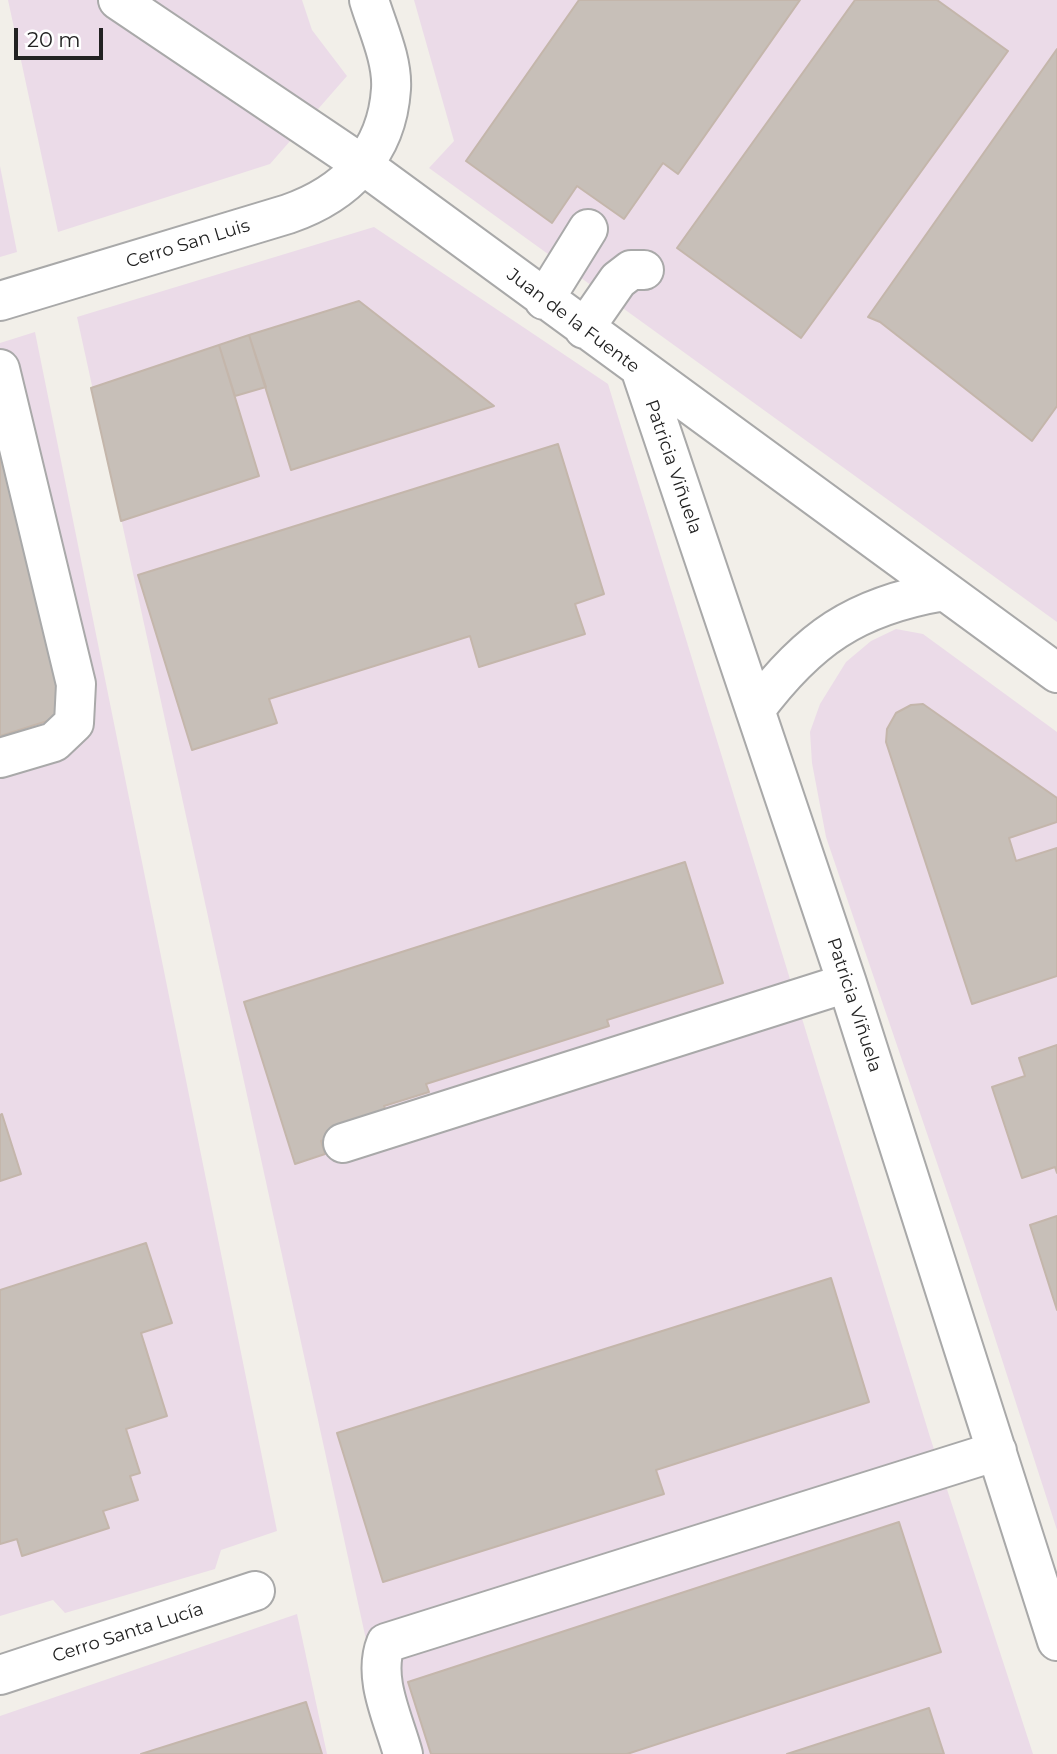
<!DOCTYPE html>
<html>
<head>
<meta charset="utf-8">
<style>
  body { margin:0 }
  #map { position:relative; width:1057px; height:1754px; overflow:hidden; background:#f2efe9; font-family:Montserrat,sans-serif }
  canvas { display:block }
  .scale { position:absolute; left:14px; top:28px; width:89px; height:32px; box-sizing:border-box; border:4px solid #222; border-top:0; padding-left:9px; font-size:21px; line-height:24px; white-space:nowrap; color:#222; -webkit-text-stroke:5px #fff; paint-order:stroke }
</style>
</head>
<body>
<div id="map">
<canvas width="1057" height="1754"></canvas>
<div class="scale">20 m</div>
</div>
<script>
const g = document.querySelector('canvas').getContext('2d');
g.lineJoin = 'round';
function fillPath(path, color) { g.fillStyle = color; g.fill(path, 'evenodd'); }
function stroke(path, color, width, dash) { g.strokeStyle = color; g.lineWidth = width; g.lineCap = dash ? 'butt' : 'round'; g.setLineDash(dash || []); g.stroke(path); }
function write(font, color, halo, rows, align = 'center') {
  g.font = font + ' Montserrat,sans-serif'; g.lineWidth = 7; g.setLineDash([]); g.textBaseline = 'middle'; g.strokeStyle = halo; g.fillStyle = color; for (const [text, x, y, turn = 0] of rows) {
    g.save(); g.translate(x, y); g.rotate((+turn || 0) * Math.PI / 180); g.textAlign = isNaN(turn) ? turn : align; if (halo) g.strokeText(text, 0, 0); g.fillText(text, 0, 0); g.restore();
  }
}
const industrial = new Path2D(`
  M8 0H302L312 30 347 76 270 164 58 232Z
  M414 0H1057V622L429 168 454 141Z
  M0 166 17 252 0 257Z
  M374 227 608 384 930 1437 1033 1754H391L77 317Z
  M35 332 277 1531 221 1550 215 1569 65 1613 53 1600 0 1616V343Z
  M896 629 923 634 1057 732V1530L965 1245 826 837 812 763 810 732 820 704 846 662 871 641Z
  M297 1614 327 1754H0V1716Z`);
const building = new Path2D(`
  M579 0H800L678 174 663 163 624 219 577 186 552 223 466 161Z
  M855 0H937L1008 51 801 338 677 248Z
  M1057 49V406L1032 441 880 322 868 317Z
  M359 301 494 406 291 470 249 335Z
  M249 335 266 387 235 396 219 345Z
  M219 345 259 476 121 521 91 388Z
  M0 438 37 566 63 716 0 736Z
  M558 444 604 594 575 604 585 634 479 667 470 636 269 699 277 723 192 750 138 575Z
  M923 704 1057 798V822L1009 838 1016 861 1057 848V976L972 1004 886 742 887 729 896 713 911 705Z
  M685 862 723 983 607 1020 609 1026 426 1084 429 1092 384 1106 389 1119 321 1141 325 1154 295 1164 244 1002Z
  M1057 1045V1173L1055 1167 1022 1178 992 1087 1025 1076 1019 1058Z
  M2 1114 21 1174 0 1181V1115Z
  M1057 1216V1310L1030 1225Z
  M146 1243 172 1323 141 1333 167 1416 126 1429 140 1473 130 1476 138 1500 103 1511 109 1528 22 1556 17 1539 0 1544V1290Z
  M831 1278 869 1402 656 1470 664 1494 383 1582 337 1433Z
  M899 1522 941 1652 627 1754H431L408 1682Z
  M306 1702 322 1754H141Z
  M929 1708 944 1754H787Z`);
const minor = new Path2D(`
  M118 0 363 165 1057 673
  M544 300 588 229
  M0 301 288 214C346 194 387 153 391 89 393 60 377 27 369 0
  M584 329 618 280 631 270H644
  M0 369 76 684 74 723 54 742 0 758
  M641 371 847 983 1057 1641
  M755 710C808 639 855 606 944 591
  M343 1143 847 983
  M0 1675 255 1591
  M403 1754C394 1720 372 1678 386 1643L997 1451`);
const streetNames = [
  ["Cerro San Luis",188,244,-17],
  ["Juan de la Fuente",573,321,37],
  ["Patricia Viñuela",673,467,71],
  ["Patricia Viñuela",854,1005,72],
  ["Cerro Santa Lucía",128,1633,-18]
];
fillPath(industrial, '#ebdbe8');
fillPath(building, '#c7bfb8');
stroke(building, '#c4b6ab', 2);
stroke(minor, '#a9a9a9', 42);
stroke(minor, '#fff', 38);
write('18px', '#222', '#fff', streetNames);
</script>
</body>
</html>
